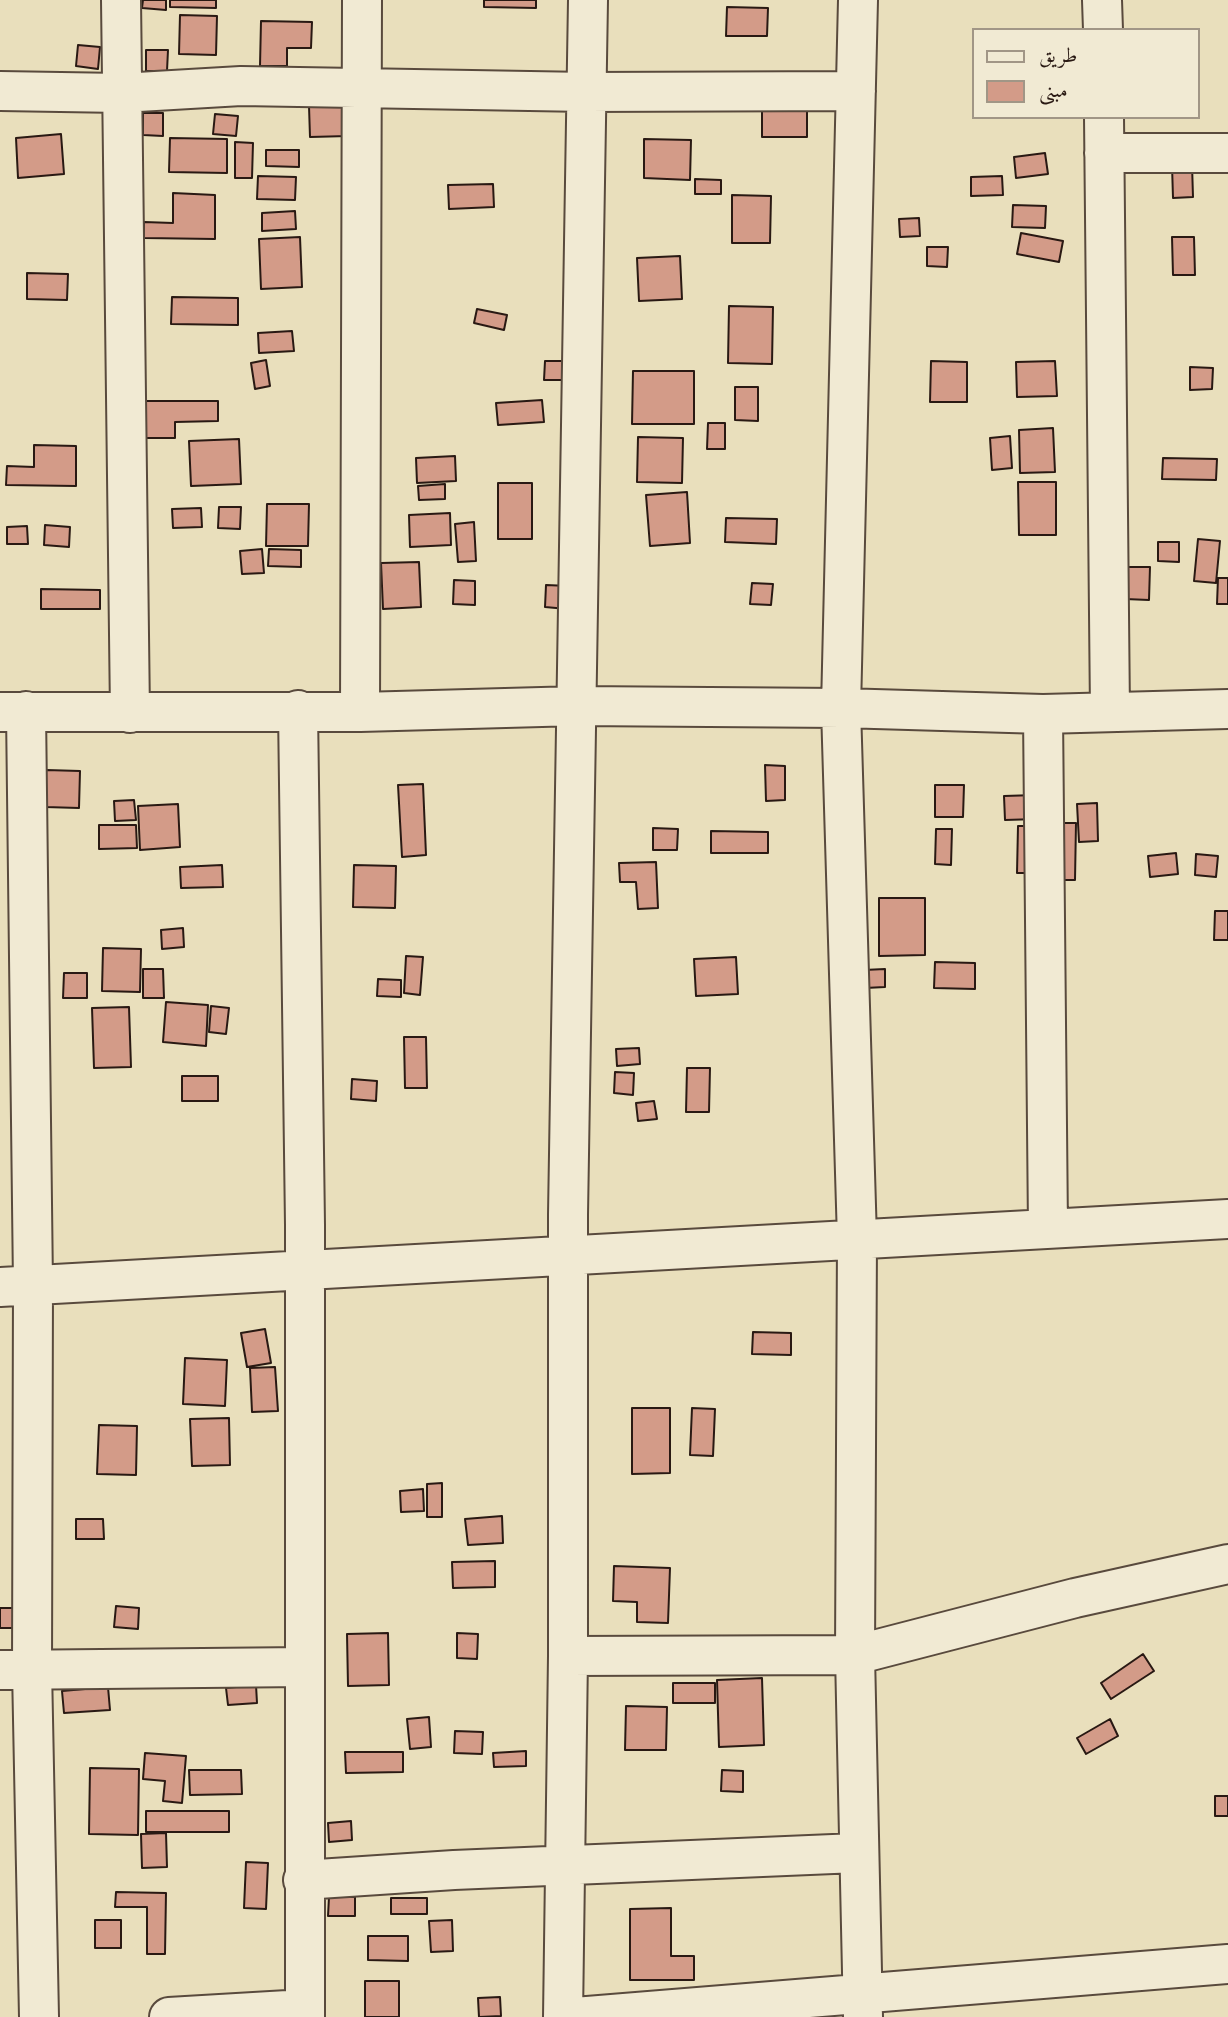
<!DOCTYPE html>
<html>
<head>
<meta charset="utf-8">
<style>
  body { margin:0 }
  #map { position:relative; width:1228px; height:2017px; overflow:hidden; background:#e9dfbc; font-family:"IM FELL DW Pica",Amiri,serif }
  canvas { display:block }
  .legend { position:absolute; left:972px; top:28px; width:228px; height:91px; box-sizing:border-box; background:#f1ead3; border:2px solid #a19686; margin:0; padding:9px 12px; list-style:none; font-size:21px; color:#291913 }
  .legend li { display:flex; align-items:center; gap:14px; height:35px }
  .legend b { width:35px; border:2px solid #a19686 }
</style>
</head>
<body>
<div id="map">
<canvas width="1228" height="2017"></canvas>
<ul class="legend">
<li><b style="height:9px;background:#f1ead3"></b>طريق</li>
<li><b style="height:19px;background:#d39b88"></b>مبنى</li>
</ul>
</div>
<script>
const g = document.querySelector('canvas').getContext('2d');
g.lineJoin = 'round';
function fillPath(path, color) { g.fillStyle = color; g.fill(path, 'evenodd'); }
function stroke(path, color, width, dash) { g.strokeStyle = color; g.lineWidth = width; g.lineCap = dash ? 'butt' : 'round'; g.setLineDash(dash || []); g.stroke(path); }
const building = new Path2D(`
  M143 0H166V10L142 8Z
  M170 0H216V8L170 7Z
  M484 0H536V8L484 7Z
  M727 7 768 8 767 36H726Z
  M180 15 217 16 216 55 179 54Z
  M261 21 312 22 311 48H287V66H260Z
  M78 45 100 47 98 69 76 66Z
  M146 50H168L167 71H146Z
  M762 102H807V137H762Z
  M347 105 348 136 310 137 309 106Z
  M143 113H163V136L143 135Z
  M215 114 238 116 236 136 213 134Z
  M61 134 64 174 18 178 16 138Z
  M170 138 227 139V173L169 172Z
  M644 139 691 140 690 180 644 178Z
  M235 142 253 143 252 178H235Z
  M266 150H299V167L266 166Z
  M1045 153 1048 174 1016 178 1014 157Z
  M1192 164 1193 197 1173 198 1172 165Z
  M258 176 296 177 295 200 257 199Z
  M1002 176 1003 195 971 196V177Z
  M695 179 721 180V194H695Z
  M493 184 494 207 449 209 448 185Z
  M173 193 215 195V239L144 238V222L173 223Z
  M732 195 771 196 770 243H732Z
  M1013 205 1046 206 1045 228 1012 227Z
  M295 211 296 229 262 231V213Z
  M919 218 920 236 900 237 899 219Z
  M1021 233 1063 241 1059 262 1017 254Z
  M300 237 302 287 261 289 259 239Z
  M1172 237H1194L1195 275H1173Z
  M927 247H948L947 267 927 266Z
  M680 256 682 299 639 301 637 258Z
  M27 273 68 274 67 300 27 299Z
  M172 297 238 298V325L171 324Z
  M729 306 773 307 772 364 728 363Z
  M477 309 507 315 504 330 474 323Z
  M292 331 294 351 259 353 258 333Z
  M266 360 270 386 255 389 251 363Z
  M545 361H568V380H544Z
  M931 361 967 362V402H930Z
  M1055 361 1057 396 1017 397 1016 362Z
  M1190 367 1213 368 1212 389 1190 390Z
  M633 371H694V424H632Z
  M735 387H758V421L735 420Z
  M542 400 544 422 498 425 496 403Z
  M146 401H218V421L175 422V438H146Z
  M708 423H725V449H707Z
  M1053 428 1055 472 1020 473 1019 430Z
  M1010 436 1012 468 992 470 990 438Z
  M638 437 683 438 682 483 637 482Z
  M239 439 241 484 191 486 189 441Z
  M34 445 76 446V486L6 485 7 466 34 467Z
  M455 456 456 481 417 483 416 458Z
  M1163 458 1217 459 1216 480 1162 479Z
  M1018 482H1056V535H1019Z
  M498 483H532V539H498Z
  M445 484V499L419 500 418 486Z
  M687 492 690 543 650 546 646 495Z
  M267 504H309L308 546H266Z
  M219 507H241L240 529 218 528Z
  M201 508 202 527 173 528 172 509Z
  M450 513 451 545 410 547 409 515Z
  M726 518 777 519 776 544 725 542Z
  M474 522 476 561 458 562 455 524Z
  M45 525 70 527 69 547 44 545Z
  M27 526 28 544H7V527Z
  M1198 539 1220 541 1216 583 1194 581Z
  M1158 542H1179V562L1158 561Z
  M262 549 264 573 242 574 240 551Z
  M269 549 301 550V567L268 566Z
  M419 562 421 607 383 609 381 563Z
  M1126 567H1150L1149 600 1125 599Z
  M1218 578H1228V604H1217Z
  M454 580 475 581V605L453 604Z
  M752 583 773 584 771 605 750 604Z
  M546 585 569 586 567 609 545 607Z
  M41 589 100 590V609H41Z
  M765 765 785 766V800L766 801Z
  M46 770 80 771 79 808 45 807Z
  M423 784 426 855 402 857 398 785Z
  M935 785H964L963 817H935Z
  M1036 795 1037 819 1005 820 1004 796Z
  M134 800 136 820 115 821 114 801Z
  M1097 803 1098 841 1079 842 1077 804Z
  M178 804 180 847 140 850 138 806Z
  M1056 823H1076L1075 880H1056Z
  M99 825H136L137 848 99 849Z
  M1018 826H1053V873H1017Z
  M653 828 678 829 677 850H653Z
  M936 829H952L951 865 935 864Z
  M711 831 768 832V853H711Z
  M1176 853 1178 874 1150 877 1148 856Z
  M1196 854 1218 856 1216 877 1195 875Z
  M656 862 658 908 638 909 636 882H620L619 863Z
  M222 865 223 887 181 888 180 867Z
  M354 865 396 866 395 908 353 907Z
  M879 898H925V955L879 956Z
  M1215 911H1228V940H1214Z
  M183 928 184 947 162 949 161 930Z
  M103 948 141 949 140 992 102 991Z
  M406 956 423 957 420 995 404 993Z
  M736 957 738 994 696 996 694 959Z
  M935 962 975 963V989L934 988Z
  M143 969H163L164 998H143Z
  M885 969V987L865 988 864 970Z
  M64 973H87V998H63Z
  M378 979 401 980V997L377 996Z
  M166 1002 208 1005 206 1046 163 1042Z
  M211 1006 229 1008 226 1034 209 1032Z
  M129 1007 131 1067 94 1068 92 1008Z
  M404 1037H426L427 1088H405Z
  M639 1048 640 1064 617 1066 616 1049Z
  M687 1068H710L709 1112H686Z
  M615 1072 634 1073 633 1095 614 1093Z
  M182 1076H218V1101H182Z
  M352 1079 377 1081 376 1101 351 1099Z
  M654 1101 657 1119 638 1121 636 1103Z
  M265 1329 271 1363 247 1367 241 1333Z
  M753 1332 791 1333V1355L752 1354Z
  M185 1358 227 1360 225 1406 183 1404Z
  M275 1367 278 1411 252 1412 250 1368Z
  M632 1408H670V1473L632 1474Z
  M692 1408 715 1409 713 1456 690 1455Z
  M229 1418 230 1465 192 1466 190 1419Z
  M99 1425 137 1426 136 1475 97 1474Z
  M442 1483V1517H427V1484Z
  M423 1489 424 1511 401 1512 400 1491Z
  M502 1516 503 1543 468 1545 465 1519Z
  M76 1519H103L104 1539H76Z
  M495 1561V1587L453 1588 452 1562Z
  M614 1566 670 1568 668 1623 637 1622V1602L613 1601Z
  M116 1606 139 1608 138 1629 114 1627Z
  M0 1608H18L19 1628H0Z
  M388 1633 389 1685 348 1686 347 1634Z
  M457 1633 478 1634 477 1659 457 1658Z
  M1143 1654 1154 1671 1111 1699 1101 1683Z
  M762 1678 764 1745 719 1747 717 1680Z
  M673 1683H715V1703H673Z
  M256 1685 257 1703 228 1705 226 1688Z
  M108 1687 110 1710 64 1713 62 1691Z
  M626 1706 667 1707 666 1750H625Z
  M429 1717 431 1747 410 1749 407 1719Z
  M1110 1719 1118 1736 1086 1754 1077 1738Z
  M455 1731 483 1732 482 1754 454 1753Z
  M526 1751V1766L494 1767 493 1753Z
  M345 1752H403V1772L346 1773Z
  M145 1753 186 1756 182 1803 163 1801 165 1781 143 1779Z
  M90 1768 139 1769 138 1835 89 1834Z
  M189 1770H241L242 1794 190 1795Z
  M722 1770 743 1771V1792L721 1791Z
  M1215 1796H1228V1816H1215Z
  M146 1811H229V1832H146Z
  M351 1821 352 1840 329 1842 328 1823Z
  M166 1833 167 1867 142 1868 141 1834Z
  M246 1862 268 1863 266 1909 244 1908Z
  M116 1892 166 1893 165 1954H147V1907H115Z
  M329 1897H355V1916H328Z
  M391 1898H427V1914H391Z
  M671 1908V1956H694V1980H630V1909Z
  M95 1920H121V1948H95Z
  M452 1920 453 1951 431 1952 429 1921Z
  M368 1936H408V1961L368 1960Z
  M365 1981H399V2017H365Z
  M500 1997 501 2016 479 2017 478 1998Z`);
const minor = new Path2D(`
  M121 0 130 713
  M858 0 841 708 857 1239 855 1655 863 2017
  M1102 0 1103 30
  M0 91 121 93 241 86 587 92 856 91
  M1104 117 1110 712
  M1104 153H1228
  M298 710 305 1225V2017
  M26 711 33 1285 32 1669 39 2017
  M2 712H360L578 706 841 708 1043 714 1228 709
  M360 712 362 0
  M1043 714 1048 1229
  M0 1287 1228 1219
  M568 1656 855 1655 1075 1598 1228 1564
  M0 1670 304 1667
  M303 1880 454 1870 857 1853
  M169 2017 305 2009
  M563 2017 568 1656V1214L588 0
  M575 2017 1228 1964`);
fillPath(building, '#d39b88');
stroke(building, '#291913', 2);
stroke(minor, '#594a3d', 42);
stroke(minor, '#f1ead3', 38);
</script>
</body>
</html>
